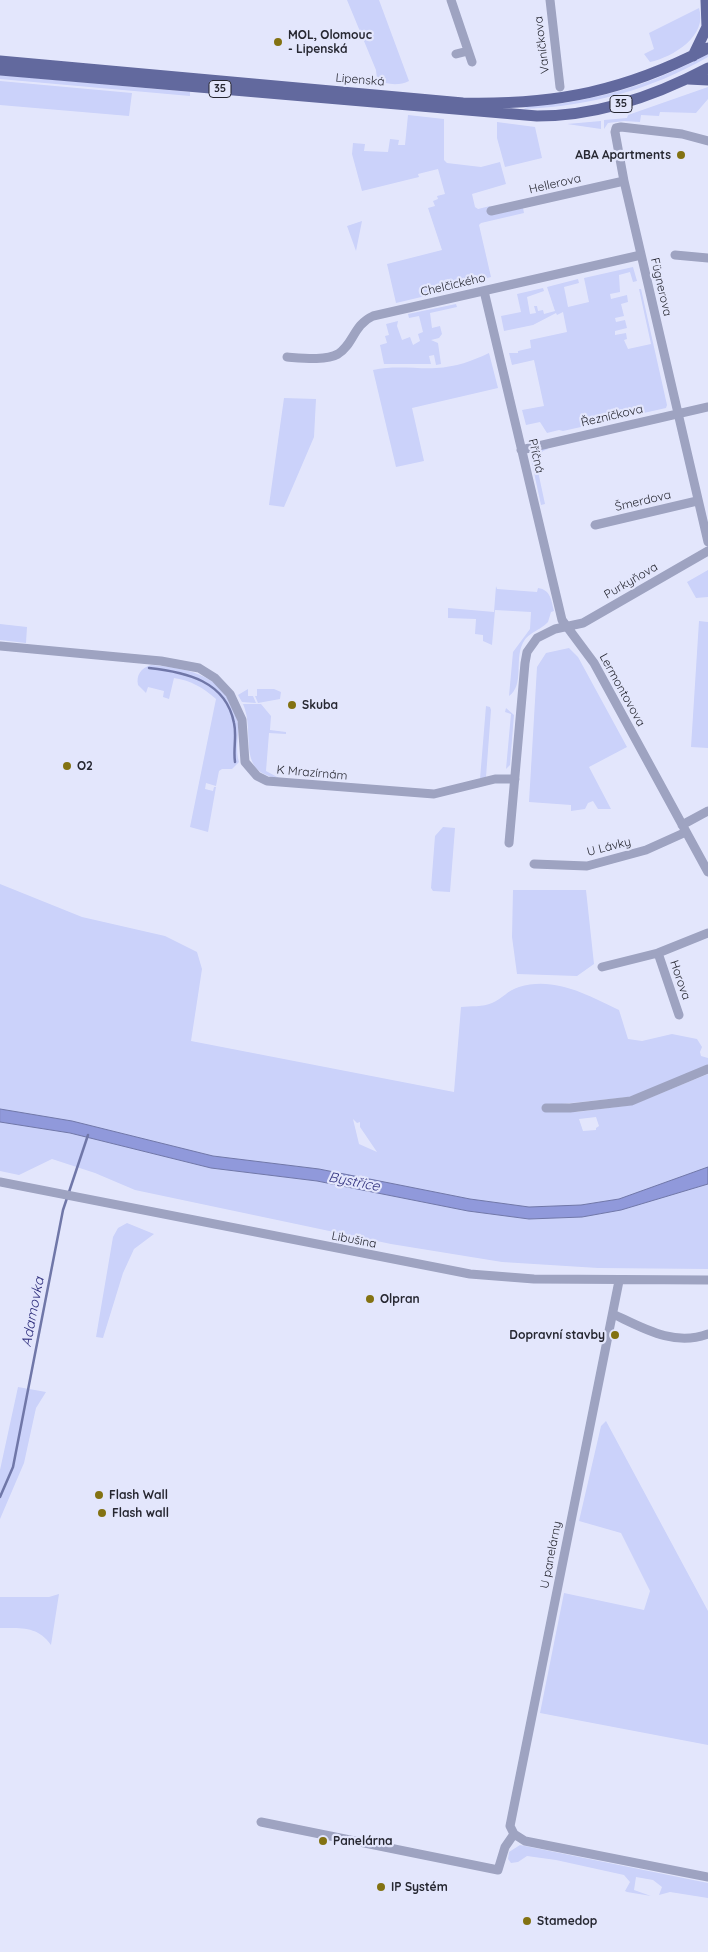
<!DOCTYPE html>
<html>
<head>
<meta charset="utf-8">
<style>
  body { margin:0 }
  canvas { display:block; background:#e3e6fc }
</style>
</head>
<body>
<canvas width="708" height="1952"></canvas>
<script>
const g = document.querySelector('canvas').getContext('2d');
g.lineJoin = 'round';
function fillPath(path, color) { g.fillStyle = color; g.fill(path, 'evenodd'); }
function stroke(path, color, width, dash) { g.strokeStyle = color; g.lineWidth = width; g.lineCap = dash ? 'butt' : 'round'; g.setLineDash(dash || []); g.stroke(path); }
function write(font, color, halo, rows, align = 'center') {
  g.font = font + ' Quicksand,sans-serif'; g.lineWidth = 4.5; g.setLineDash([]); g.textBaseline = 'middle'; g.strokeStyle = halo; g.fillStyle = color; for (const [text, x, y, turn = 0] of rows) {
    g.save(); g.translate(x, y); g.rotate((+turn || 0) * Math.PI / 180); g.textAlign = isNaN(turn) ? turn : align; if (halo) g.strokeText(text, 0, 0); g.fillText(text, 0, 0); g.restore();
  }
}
const green = new Path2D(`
  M347 0H379L409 81C399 86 386 85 377 79L376 70Z
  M699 8C708 36 673 57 650 62L644 54 654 49 649 33Z
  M708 54V57C650 90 590 106 524 109 530 103 554 105 564 103 616 95 662 79 708 54Z
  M0 75 190 92V96L0 79Z
  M0 81 132 93 129 116 0 105Z
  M708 87V99L696 113 660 112 659 116 641 115 640 122 624 121 608 123 604 129V120L627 118 628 115Z
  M408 115 444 119V160L447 163 481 167 500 162 506 184 472 194 475 207 478 209 490 206 492 215 523 208 524 213 481 223 479 225 491 277 454 286 455 289 396 303 387 264 442 250 428 208 435 206 433 201 438 199 437 196 445 194 438 169 418 174 419 177 362 191 352 154 353 143 365 144 364 151 388 152 390 139 399 140 398 145H405Z
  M601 121V129L567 124Z
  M497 122 535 127 542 158 505 167 497 138Z
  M362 221 356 251 347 226Z
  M633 267 637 281 633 282 630 272 619 275 620 292 610 294 611 299 627 295 628 302 621 304 624 316 615 318 616 322 625 320 627 328 615 331V335L626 333 627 339 624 340 628 349 651 344 639 289H641L667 405 666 408 563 431 559 430 547 433 540 422 526 425 522 410 544 406 534 360 512 365 509 353H518V351L531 348 530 340 567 332 563 312 557 315 556 313 533 325 504 331 501 316 521 312 517 294 543 288 544 291 527 297 530 314 536 313 534 306H537L538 311 543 310 544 314 555 311 547 287 578 279 579 283 564 287 568 307 589 302 584 278Z
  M456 304 457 307 430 313 432 328 440 326 442 334 439 338 431 340 438 343 441 364 436 365 434 355 429 356 431 364H384L380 345 387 343 385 336 389 335 386 324 398 321 397 326 402 340 410 337 413 345 420 341 418 334 423 332 419 316 409 318 408 314Z
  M489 353 498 388 412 408 424 461 396 467 373 370C395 365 415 369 436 368 456 367 472 361 489 353Z
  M284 398 316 399 314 437 284 507 269 505Z
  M547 447 548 449 543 451 536 462 545 504 541 505 531 459 537 450Z
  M708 570V597L696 598 687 582Z
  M496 586 497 589 537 592 538 588C551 590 551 600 554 611L551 612 548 622C540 631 527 632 522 645 515 660 524 686 509 696L513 652 530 629 531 612 495 610 492 645 483 641V635L475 634 476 619 448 618V608L494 612Z
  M699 621 708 622V748L691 747Z
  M0 624 27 627 26 643 0 640Z
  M569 648 578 657 627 747 589 767 611 809H598L593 801 588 803 585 809 571 811V805L529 802 537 667 546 653Z
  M151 665C189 668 232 677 238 724 239 736 235 750 239 762L232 769H222L219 771 216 786 206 783 205 789 213 791 214 787H216L208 832 190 827 216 699C202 687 192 681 174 678L169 699 163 697 164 691 148 687 146 693 138 685C136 675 141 668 151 665Z
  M248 689V696H253L256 703 242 702 238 695Z
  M257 689H274L281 692 280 699 258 703 255 696H257Z
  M243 704H261L271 716 270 730 286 732V734L269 733 266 771 279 778C235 773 256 733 243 704Z
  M486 706 490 707 491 710 486 777 480 779Z
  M506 708 514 715 510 765 506 769 511 714 505 712Z
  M443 827 455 828 450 892 433 891 431 888 435 836Z
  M0 884 82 917 165 936 197 952 202 969 191 1041 454 1092 461 1007C471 1006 483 1007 492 1003 502 999 508 990 519 987 554 976 588 995 619 1010L628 1039 642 1041 672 1034 697 1039 702 1047 700 1052 701 1056 708 1058V1065L673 1081 629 1097 552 1105 553 1112H577L632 1105 708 1074V1167L619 1199 581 1205 529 1207 470 1199 319 1169 213 1156 72 1121 0 1109ZM596 1117 599 1126 596 1128V1130L583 1131 579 1119ZM353 1119 357 1123 360 1122V1127L377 1152 359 1144Z
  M513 890H586L594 964 577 976 517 974 512 937Z
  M0 1122 70 1133 211 1168 317 1181 468 1211 529 1219 582 1217 621 1210 708 1184V1269L598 1268 502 1262 391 1244 135 1190 95 1173 52 1159 19 1175 0 1171Z
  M127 1223 154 1234 134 1249 123 1273 103 1338 96 1337 113 1237 118 1228Z
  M18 1387 46 1392 36 1408 24 1463 0 1519V1470Z
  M606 1421 708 1611V1745L540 1713 564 1593 644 1610 650 1591 621 1533 579 1521 601 1426Z
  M59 1594 51 1645C38 1626 21 1628 0 1628V1597H49Z
  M520 1845 708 1883V1898L670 1892 659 1895 662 1887 653 1880 636 1877 634 1890 651 1896 627 1892 625 1891 630 1882 624 1875 556 1860 527 1856 518 1862 511 1863 508 1859 509 1852Z`);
const water = new Path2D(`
  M0 1109 72 1121 213 1156 319 1169 470 1199 529 1207 581 1205 619 1199 708 1167V1184L621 1210 582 1217 529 1219 468 1211 317 1181 211 1168 70 1133 0 1122Z`);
const stream = new Path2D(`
  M149 668C186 672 226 681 234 723 237 736 233 749 235 762
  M0 1497 13 1467 63 1210 88 1135`);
const minor = new Path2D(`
  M451 0 472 62
  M550 0 560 87
  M456 54 468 51
  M708 141 682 134 621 127 616 128 615 132 624 181 708 542
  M491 211 624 181
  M675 255 708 258
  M484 291 562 620 594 663 708 872
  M287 357C301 358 326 361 338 354 354 344 353 325 373 316L641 255
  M521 450 708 407
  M595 525 697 501
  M0 646 161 661 199 668 215 678 230 694 242 720 245 762 257 776 267 781 434 794 495 779H515
  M682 825 708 811
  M509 843 525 663 527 652 537 638 555 629 583 623 708 551
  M534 864 587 866 646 850 686 832
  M658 953 679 1015
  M602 967 658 953 708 933
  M546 1108H570L631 1101 708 1069
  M0 1182 470 1274 534 1279 708 1280
  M619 1281 510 1826 514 1834 525 1841 708 1877
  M613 1314C643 1328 674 1347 708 1334
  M261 1822 498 1870 505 1847 514 1834`);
const major = new Path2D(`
  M693 56 707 27 706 0
  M0 61 463 103C557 105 625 91 708 48
  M0 70 537 116C598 116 655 96 708 68
  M688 79 708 80`);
const markers = [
  [278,42,5,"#837212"],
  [681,155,5,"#837212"],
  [292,705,5,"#837212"],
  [67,766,5,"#837212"],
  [370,1299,5,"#837212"],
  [615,1335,5,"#837212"],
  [99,1495,5,"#837212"],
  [102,1513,5,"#837212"],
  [323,1841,5,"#837212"],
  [381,1887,5,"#837212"],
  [527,1921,5,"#837212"]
];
const shields = [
  [220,89,22],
  [621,104,22]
];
const shieldNames = [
  ["35",220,89],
  ["35",621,104]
];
const poiNames = [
  ["MOL, Olomouc",288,35],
  ["- Lipenská",288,49],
  ["ABA Apartments",671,155,"right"],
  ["Skuba",302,705],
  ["O2",77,766],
  ["Olpran",380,1299],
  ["Dopravní stavby",605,1335,"right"],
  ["Flash Wall",109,1495],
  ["Flash wall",112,1513],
  ["Panelárna",333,1841],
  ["IP Systém",391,1887],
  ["Stamedop",537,1921]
];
const streetNames = [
  ["Vaníčkova",542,45,-97],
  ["Lipenská",360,80,5],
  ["Hellerova",555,184,-13],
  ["Chelčického",453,285,-13],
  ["Fügnerova",661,287,77],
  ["Řezníčkova",612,416,-13],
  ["Příčná",536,456,77],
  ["Šmerdova",643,501,-13],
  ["Purkyňova",631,581,-30],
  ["Lermontovova",622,690,61],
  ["K Mrazírnám",312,773,5],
  ["U Lávky",609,847,-14],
  ["Horova",680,980,71],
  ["Libušina",354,1240,11],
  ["U panelárny",551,1555,-79]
];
const waterNames = [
  ["Bystřice",354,1182,11],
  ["Adamovka",33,1312,-79]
];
fillPath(green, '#cbd2fa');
fillPath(water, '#9099db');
stroke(water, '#7077a8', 1);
stroke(stream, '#7077a8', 2.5);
stroke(minor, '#9ea3c1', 9);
stroke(major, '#62699e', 11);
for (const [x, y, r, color] of markers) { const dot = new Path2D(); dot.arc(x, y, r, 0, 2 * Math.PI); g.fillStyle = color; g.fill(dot); stroke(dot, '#e3e6fc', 2); }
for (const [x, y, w] of shields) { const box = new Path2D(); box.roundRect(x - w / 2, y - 8.5, w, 17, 4); g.fillStyle = '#e3e6fc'; g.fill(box); stroke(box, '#262731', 1); }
write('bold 11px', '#262731', null, shieldNames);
write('bold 12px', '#262731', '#e3e6fc', poiNames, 'left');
write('12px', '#262731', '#e3e6fc', streetNames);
write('italic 14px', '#30307d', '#e3e6fc', waterNames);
</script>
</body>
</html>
